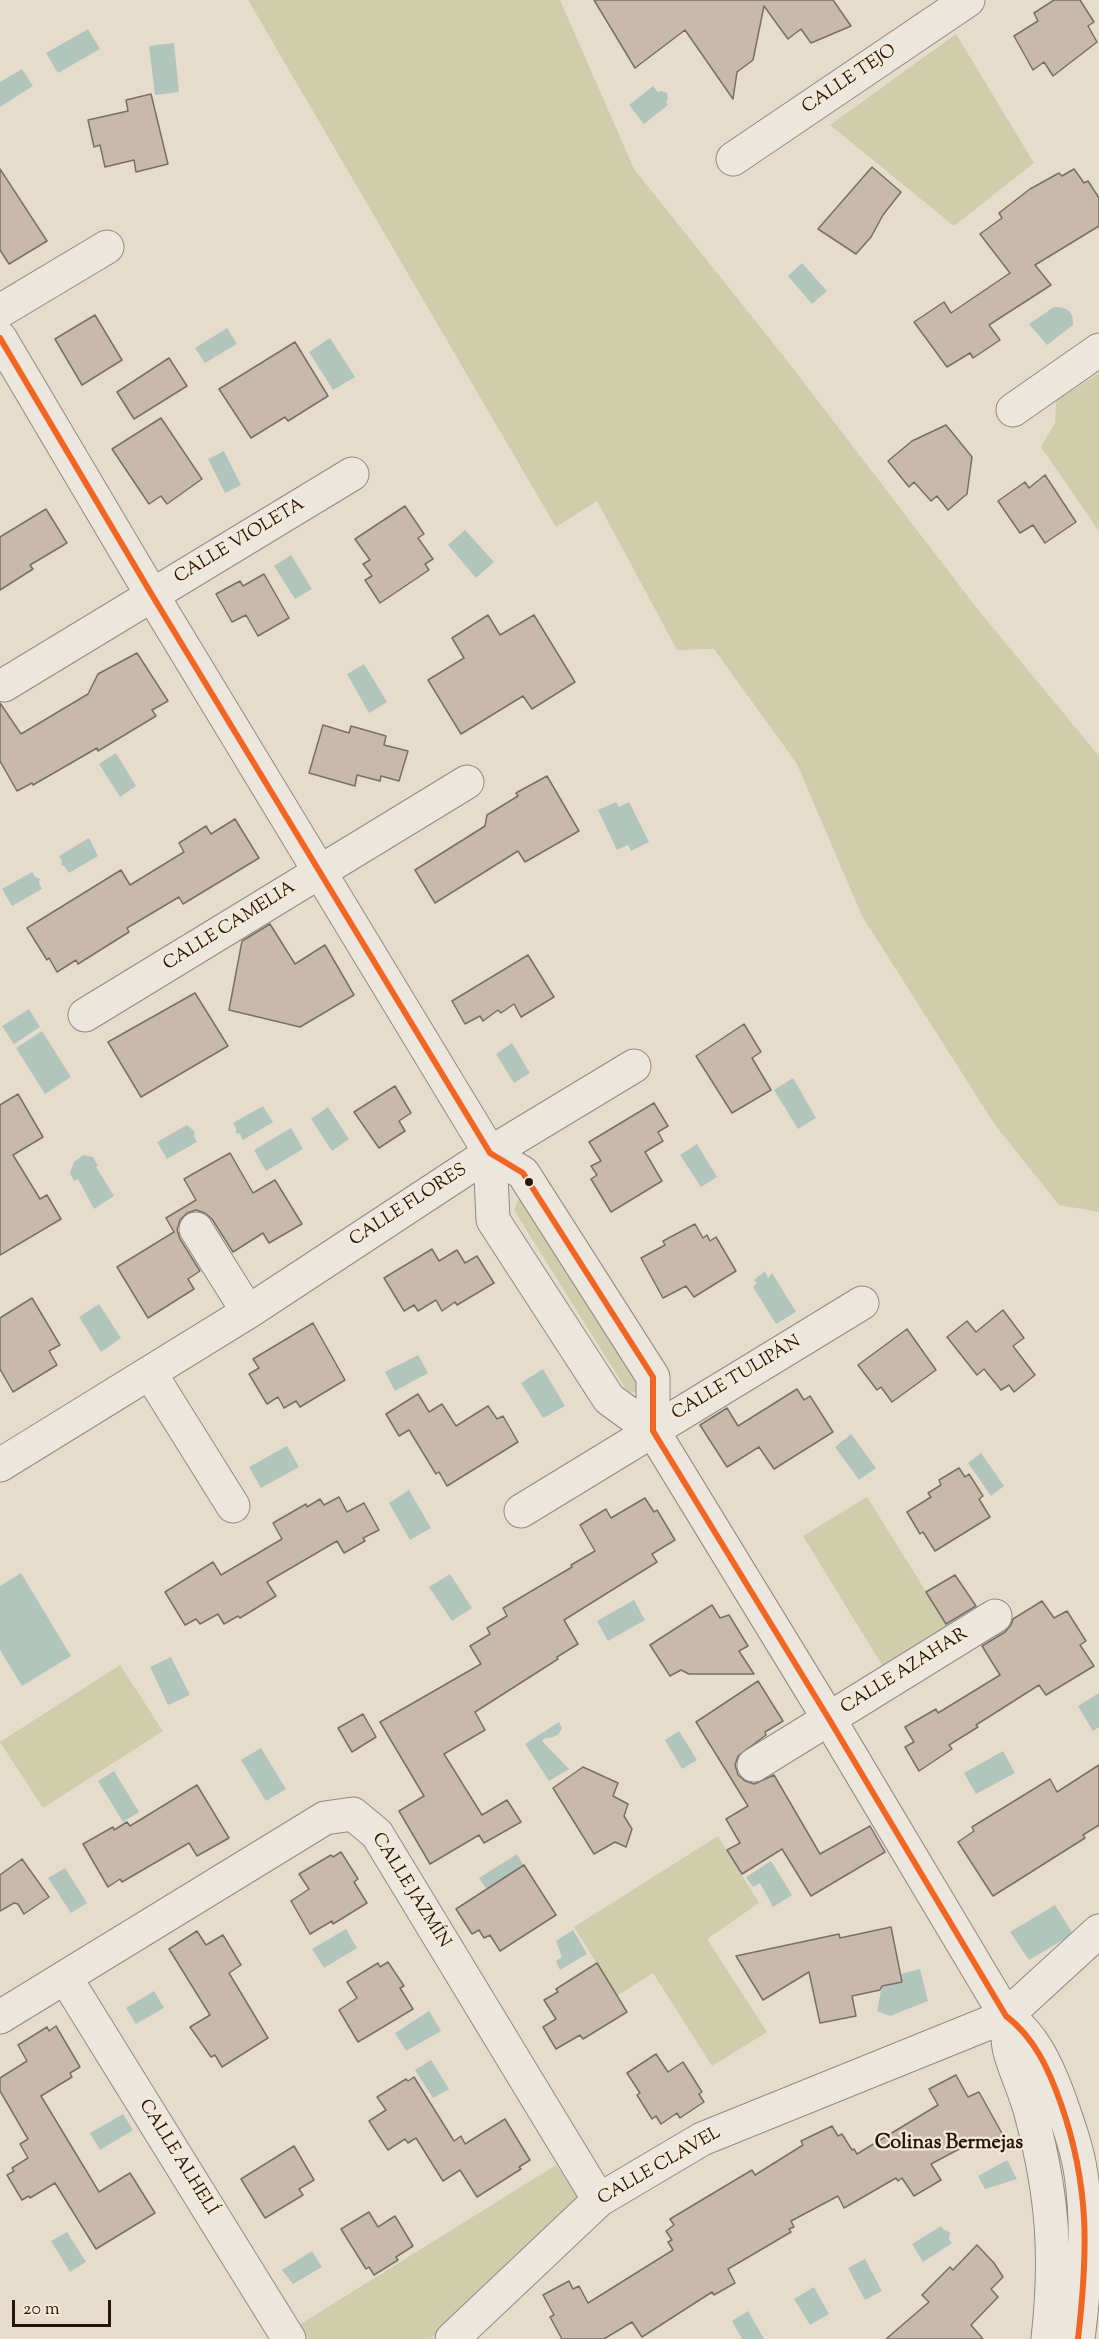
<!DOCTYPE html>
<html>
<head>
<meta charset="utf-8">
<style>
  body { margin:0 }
  #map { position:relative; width:1099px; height:2339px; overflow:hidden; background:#e6dccc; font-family:"Sorts Mill Goudy",serif }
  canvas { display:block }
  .scale { position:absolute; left:12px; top:2300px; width:99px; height:27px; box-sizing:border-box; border:3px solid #25150b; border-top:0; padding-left:8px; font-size:18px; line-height:21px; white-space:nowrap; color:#25150b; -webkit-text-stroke:4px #f6ead7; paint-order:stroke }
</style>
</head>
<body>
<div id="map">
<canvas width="1099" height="2339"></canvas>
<div class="scale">20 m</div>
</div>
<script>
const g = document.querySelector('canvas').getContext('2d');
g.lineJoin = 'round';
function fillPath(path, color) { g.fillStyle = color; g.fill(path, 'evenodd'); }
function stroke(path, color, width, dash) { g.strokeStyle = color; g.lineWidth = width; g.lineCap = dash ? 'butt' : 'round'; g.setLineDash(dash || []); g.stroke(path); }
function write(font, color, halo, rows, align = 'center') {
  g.font = font + ' "Sorts Mill Goudy",serif'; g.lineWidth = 4.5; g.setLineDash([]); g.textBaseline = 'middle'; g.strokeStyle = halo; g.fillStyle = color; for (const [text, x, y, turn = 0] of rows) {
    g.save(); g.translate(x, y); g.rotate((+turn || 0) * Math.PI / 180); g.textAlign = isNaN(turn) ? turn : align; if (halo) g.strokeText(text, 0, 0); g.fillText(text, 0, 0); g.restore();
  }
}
const green = new Path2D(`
  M248 0H560L634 169 785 358 979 611 1099 756V1212L1059 1205 995 1125 862 916 797 764 714 649 677 650 597 501 556 527Z
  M956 34 1034 163 954 226 830 125Z
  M1099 373V531L1041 447 1055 423 1056 401Z
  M518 1200 528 1203 637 1384 636 1393 627 1391 514 1210Z
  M867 1497 950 1630 885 1670 803 1536Z
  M120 1665 163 1731 43 1808 0 1742Z
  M718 1836 759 1903 707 1939 767 2032 712 2066 653 1973 617 1996 574 1927Z
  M556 2165 582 2200 496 2274 431 2339H308L299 2325Z`);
const water = new Path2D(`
  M88 29 100 49 58 73 46 53Z
  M174 43 179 92 155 95 149 46Z
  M22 69 33 86 0 107V82Z
  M653 86 658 92 661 91 667 93 668 99 666 102 668 105 644 124 629 105Z
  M802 263 827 291 812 304 788 276Z
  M1054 307C1067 306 1074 312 1073 325L1047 345 1029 324Z
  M227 328 237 344 205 363 195 348Z
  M330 338 355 377 333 390 309 352Z
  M224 451 241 485 225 493 208 459Z
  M465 530 494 562 476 578 448 545Z
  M291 555 312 589 295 599 274 566Z
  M364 664 387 702 369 713 347 674Z
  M116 753 136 786 120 797 99 764Z
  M616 802 619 807 629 802 649 842 631 851 628 845 617 850 598 810Z
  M89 838 98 856 69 873 65 867 61 865 62 861 59 856Z
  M32 872 35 877 40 879 39 883 42 889 12 906 2 889Z
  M29 1009 40 1027 14 1044 2 1026Z
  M42 1031 71 1077 45 1094 16 1048Z
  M512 1043 530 1073 514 1083 496 1054Z
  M793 1078 816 1118 798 1129 774 1090Z
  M263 1106 273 1122 243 1140 240 1134 236 1133V1129L233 1123Z
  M328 1107 349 1139 332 1151 311 1119Z
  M187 1125 195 1132 194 1136 197 1142 167 1159 157 1142Z
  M291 1128 303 1149 266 1171 254 1150Z
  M697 1144 717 1177 701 1187 680 1155Z
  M83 1155 93 1157 98 1166 96 1167 114 1196 94 1209 78 1179 74 1181 70 1173 74 1162Z
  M765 1271 768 1278 772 1273 796 1312 776 1324 753 1287 757 1283 754 1280Z
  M99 1304 121 1338 101 1352 79 1317Z
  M418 1355 428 1373 395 1391 385 1372Z
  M543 1369 565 1406 543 1418 521 1383Z
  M851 1434 876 1468 859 1480 835 1447Z
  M287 1446 299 1467 261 1488 249 1467Z
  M981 1453 1004 1486 991 1496 968 1463Z
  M409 1490 431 1528 410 1540 389 1503Z
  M21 1573 71 1656 22 1686 0 1650V1586Z
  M450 1574 472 1608 452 1621 429 1587Z
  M634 1600 645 1620 608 1641 597 1621Z
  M171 1657 190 1695 168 1705 150 1667Z
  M1099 1693V1727L1093 1731 1078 1706Z
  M559 1722 562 1728C559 1736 553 1738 545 1738L542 1741 569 1769 549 1781 525 1744Z
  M679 1731 697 1760 682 1769 665 1740Z
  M261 1748 286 1789 266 1801 241 1760Z
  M1003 1751 1015 1773 976 1794 964 1773Z
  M114 1771 139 1812 123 1822 98 1781Z
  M517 1854 524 1866 487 1890 479 1878Z
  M771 1861 792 1895 773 1907 760 1883 753 1887 746 1877Z
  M65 1868 87 1903 71 1913 48 1878Z
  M1055 1905 1073 1934 1029 1960 1010 1932Z
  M346 1929 357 1948 324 1968 312 1949Z
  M573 1930 587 1954 560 1970 556 1961 562 1957 556 1941Z
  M920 1969 928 2001 890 2016 877 2011 882 1986 902 1982 901 1974Z
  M154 1991 164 2008 136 2024 126 2008Z
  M429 2011 441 2031 406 2051 395 2033Z
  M431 2060 449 2089 433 2098 415 2070Z
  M123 2114 133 2130 100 2150 90 2133Z
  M1007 2160 1017 2179 985 2189 978 2176Z
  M941 2226 943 2229 950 2232 949 2239 952 2243 923 2262 912 2244Z
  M67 2232 86 2262 70 2272 51 2241Z
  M312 2251 322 2267 293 2284 282 2270Z
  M865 2259 882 2291 865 2300 848 2268Z
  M814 2287 829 2314 810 2325 794 2299Z
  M748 2311 764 2339H742L732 2321Z`);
const building = new Path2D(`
  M594 0H833L851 26 811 43 801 29 788 39 764 6 753 60 737 72 733 99 685 30 635 68Z
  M1054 0H1080L1094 22 1088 26 1097 42 1053 76 1044 62 1033 70 1014 36 1038 21 1034 13Z
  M151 94 168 164 136 172 134 160 105 167 100 145 94 147 88 120 128 111 126 100Z
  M872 167 901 192 883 215 871 237 856 254 818 229Z
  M0 169 47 241 9 264 0 250Z
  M1074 169 1084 183 1088 181 1099 198V226L1035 265 1051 285 989 325 1000 340 973 358 970 353 947 367 914 322 944 302 951 313 1010 273 980 234 1002 218 999 213 1030 189 1059 173 1062 176Z
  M95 315 122 360 82 385 55 339Z
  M295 342 328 396 288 421 285 417 251 438 219 389Z
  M169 358 187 386 134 419 117 392Z
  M161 418 202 479 167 504 161 496 149 504 112 449Z
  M946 425 972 457 967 494 948 510 937 496 931 501 914 482 909 487 888 461 912 441Z
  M1045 475 1076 522 1045 543 1033 525 1020 533 998 501 1025 482 1029 488Z
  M405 506 424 534 418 538 433 559 425 564 429 570 380 603 365 580 372 576 363 564 370 560 355 539Z
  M46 509 67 543 30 565 33 569 0 590V537Z
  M264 574 289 618 258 636 246 615 232 622 216 594 240 581 243 586Z
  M488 615 500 635 534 615 575 682 532 709 523 696 461 734 428 680 464 658 452 638Z
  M137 653 168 701 152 710 156 716 98 751 97 748 33 785 32 783 17 791 0 761V703L21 734 88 694 98 674Z
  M323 725 349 733 351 726 386 736 384 745 408 751 399 781 381 776 380 781 357 775 355 786 309 773Z
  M547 776 579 831 525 862 518 851 435 903 415 870 485 826 487 815 518 796 516 793Z
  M235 819 259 858 183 904 179 897 127 928 129 932 78 964 76 960 57 972 49 958 47 960 27 928 121 870 130 885 184 852 179 843 206 826 211 834Z
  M270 924 295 964 325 945 354 995 300 1027 229 1010 242 941Z
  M528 955 554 997 521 1017 514 1004 501 1013 498 1010 483 1021 480 1016 465 1024 452 1001Z
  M195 993 228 1046 141 1097 108 1042Z
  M744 1024 761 1052 752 1058 771 1090 732 1113 696 1056Z
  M395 1086 411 1113 399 1121 405 1131 379 1148 354 1112Z
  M18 1094 43 1137 13 1155 40 1199 47 1195 61 1219 0 1255V1105Z
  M654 1103 668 1126 658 1132 663 1141 645 1152 662 1181 611 1212 591 1179 597 1175 591 1166 601 1161 589 1142Z
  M230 1153 253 1193 275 1180 302 1224 269 1243 263 1233 233 1252 212 1219 205 1213 196 1210 187 1213 180 1220 177 1230 180 1239 200 1271 188 1279 194 1289 148 1318 117 1267 174 1232 166 1218 196 1200 184 1179Z
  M695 1224 703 1238 707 1235 710 1241 716 1237 736 1271 694 1297 686 1286 663 1298 641 1258 665 1245 663 1241Z
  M432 1249 439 1261 457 1250 465 1263 477 1256 494 1283 457 1305 455 1302 442 1311 436 1300 418 1311 414 1305 404 1311 384 1278Z
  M32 1298 60 1345 49 1351 57 1365 13 1392 0 1369V1318Z
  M1003 1310 1024 1338 1013 1346 1035 1375 1014 1392 1009 1385 1001 1390 984 1369 977 1375 947 1337 967 1321 976 1332Z
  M313 1323 345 1380 300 1407 296 1401 284 1408 278 1397 267 1404 249 1374 259 1368 253 1359Z
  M907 1329 936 1370 892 1402 881 1387 877 1390 858 1365Z
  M797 1389 804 1400 810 1396 833 1432 774 1469 759 1447 727 1467 700 1425 727 1408 738 1426Z
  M418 1394 429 1412 442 1404 456 1426 488 1406 497 1419 503 1416 518 1442 447 1486 439 1472 436 1474 409 1430 399 1436 386 1414Z
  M959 1468 965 1477 969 1474 983 1496 979 1499 990 1517 935 1551 923 1532 920 1534 907 1512 931 1497 928 1493 941 1485 939 1480Z
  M339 1497 347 1512 364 1503 379 1530 363 1538 365 1541 344 1553 337 1541 267 1582 276 1596 240 1618 238 1616 224 1624 218 1614 200 1624 196 1619 185 1625 165 1592 213 1562 221 1575 282 1539 273 1523 306 1504 307 1507 320 1499 324 1505Z
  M645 1498 654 1512 657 1510 675 1540 652 1554 657 1562 564 1620 578 1644 557 1657 558 1659 475 1712 485 1730 444 1754 482 1815 507 1800 521 1822 484 1843 479 1835 430 1864 399 1811 424 1796 380 1722 481 1664 470 1646 490 1634 487 1628 507 1616 503 1608 572 1567 571 1565 595 1551 580 1525 606 1509 611 1518Z
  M955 1575 976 1606 946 1624 926 1592Z
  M1042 1601 1054 1618 1067 1611 1086 1641 1080 1645 1094 1666 1046 1695 1039 1685 976 1725 978 1727 949 1745 952 1749 919 1771 905 1747 914 1742 905 1727 936 1709 938 1713 1000 1675 982 1646 1005 1632 1011 1625 1013 1619Z
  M712 1605 720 1618 729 1615 748 1646 739 1651 754 1674H689L681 1670 670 1676 650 1645Z
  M758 1681 783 1721 765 1732 766 1735 738 1756 735 1765 738 1775 745 1781 754 1784 774 1775 820 1854 870 1826 885 1852 811 1896 782 1849 742 1874 727 1850 740 1843 726 1819 748 1806 696 1722Z
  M363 1714 376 1737 352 1752 338 1728Z
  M1099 1765V1825L1083 1835 1085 1838 993 1896 958 1842 974 1831 972 1827 1050 1779 1057 1792Z
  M583 1767 618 1783 613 1796 628 1804 624 1816 632 1829 626 1847 615 1842 594 1854 553 1788Z
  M197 1785 229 1838 197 1856 189 1843 122 1882 120 1879 108 1887 83 1844 113 1827 114 1830 127 1822 130 1826Z
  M341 1852 358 1879 354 1882 367 1903 333 1924 332 1921 310 1934 291 1901 309 1889 299 1874 331 1855 333 1857Z
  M22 1859 49 1897 24 1914 18 1904 14 1903 0 1911V1875Z
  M524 1865 556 1915 500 1951 490 1935 484 1938 479 1930 472 1934 456 1909Z
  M891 1927 902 1982 882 1986 880 1990 852 1996 856 2016 820 2023 809 1972 763 2000 736 1956 839 1934 840 1938Z
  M197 1931 206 1945 223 1935 241 1965 229 1973 268 2038 222 2067 215 2055 211 2057 190 2027 210 2015 169 1949Z
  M388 1962 404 1986 400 1988 413 2009 358 2042 339 2010 357 1998 347 1982 378 1963 380 1967Z
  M597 1963 627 2012 583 2039 580 2035 556 2049 543 2027 556 2019 544 2000 558 1992 556 1989Z
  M56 2026 80 2067 70 2073 72 2077 41 2096 99 2192 130 2173 155 2213 96 2249 55 2183 30 2198 29 2196 22 2200 7 2175 14 2171 12 2168 28 2158 20 2144 28 2139 0 2091V2078L27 2061 18 2045 47 2027 49 2031Z
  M656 2054 668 2072 683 2062 702 2092 699 2094 704 2102 680 2118 677 2113 661 2124 656 2116 652 2119 637 2095 640 2093 627 2073Z
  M956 2075 968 2097 979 2092 1004 2137 981 2150 976 2140 931 2164 941 2180 914 2196 902 2178 898 2181 896 2178 844 2208 838 2196 791 2221 794 2227 789 2229 791 2232 728 2269 735 2283 714 2295 712 2292 642 2337 632 2322 604 2339H562L550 2317 554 2315 543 2295 569 2281 573 2289 579 2286 588 2303 673 2250 668 2242 672 2240 666 2231 674 2225 670 2219 752 2170 755 2175 803 2145 801 2141 832 2126 838 2136 842 2134 852 2150 854 2149 857 2154 938 2105 929 2089Z
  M414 2077 454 2141 461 2136 465 2144 505 2119 530 2160 519 2167 521 2169 477 2197 460 2170 443 2181 416 2138 408 2143 405 2139 388 2150 369 2121 386 2110 377 2097 406 2079 408 2081Z
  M294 2146 314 2180 299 2189 303 2195 265 2218 241 2179Z
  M369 2212 378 2227 395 2216 413 2246 396 2257 398 2260 374 2275 369 2267 366 2269 341 2229Z
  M977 2245 994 2263 1003 2277 991 2289 998 2297 971 2325 983 2339H886L929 2302 922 2295 950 2267 953 2270Z`);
const minor = new Path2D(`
  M733 159 968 0
  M0 311 107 247
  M0 338 152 595 490 1153 523 1173 653 1377V1431
  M1013 410 1099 350
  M4 685 352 474
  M85 1015 467 782
  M490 1153 493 1220 609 1399 653 1431 829 1719 1006 2016C1033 2034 1047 2066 1058 2095 1067 2121 1077 2147 1081 2174 1089 2228 1085 2285 1078 2339
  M196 1229 248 1312
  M150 1373 233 1506
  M0 1465 248 1312 490 1153 634 1066
  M521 1511 862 1303
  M754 1765 995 1616
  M65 1977 289 2339
  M1006 2016C1008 2028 1007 2041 1010 2052 1016 2074 1027 2095 1032 2117 1053 2197 1057 2257 1048 2339
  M0 2017 325 1818 353 1814 377 1834 599 2200
  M452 2339 599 2200 702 2139 1006 2016 1099 1931`);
const bus1 = new Path2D(`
  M0 338 152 595 490 1153 523 1173 653 1377V1431L829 1719 1006 2016C1035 2038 1049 2070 1061 2104 1090 2187 1088 2252 1078 2339`);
const markers = [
  [529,1182,5,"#25150b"]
];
const streetNames = [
  ["CALLE TEJO",850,80,-34],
  ["CALLE VIOLETA",240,542,-31],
  ["CALLE CAMELIA",230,927,-32],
  ["CALLE FLORES",409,1206,-33],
  ["CALLE TULIPÁN",737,1379,-31],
  ["CALLE AZAHAR",905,1672,-32],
  ["CALLE JAZMÍN",410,1891,58],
  ["CALLE ALHELÍ",177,2158,58],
  ["CALLE CLAVEL",660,2167,-30]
];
const neighbourhoodNames = [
  ["Colinas Bermejas",949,2145]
];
fillPath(green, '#cfcdac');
fillPath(water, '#b2c5bd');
fillPath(building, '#c9b9ab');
stroke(building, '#777066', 1.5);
stroke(minor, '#928b80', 35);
stroke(minor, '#ebe6de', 33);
stroke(bus1, '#f26522', 6);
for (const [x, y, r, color] of markers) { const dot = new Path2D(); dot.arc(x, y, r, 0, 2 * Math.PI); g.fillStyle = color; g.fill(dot); stroke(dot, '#f6ead7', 2); }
write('18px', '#25150b', '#f6ead7', streetNames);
write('bold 20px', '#25150b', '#f6ead7', neighbourhoodNames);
</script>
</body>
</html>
